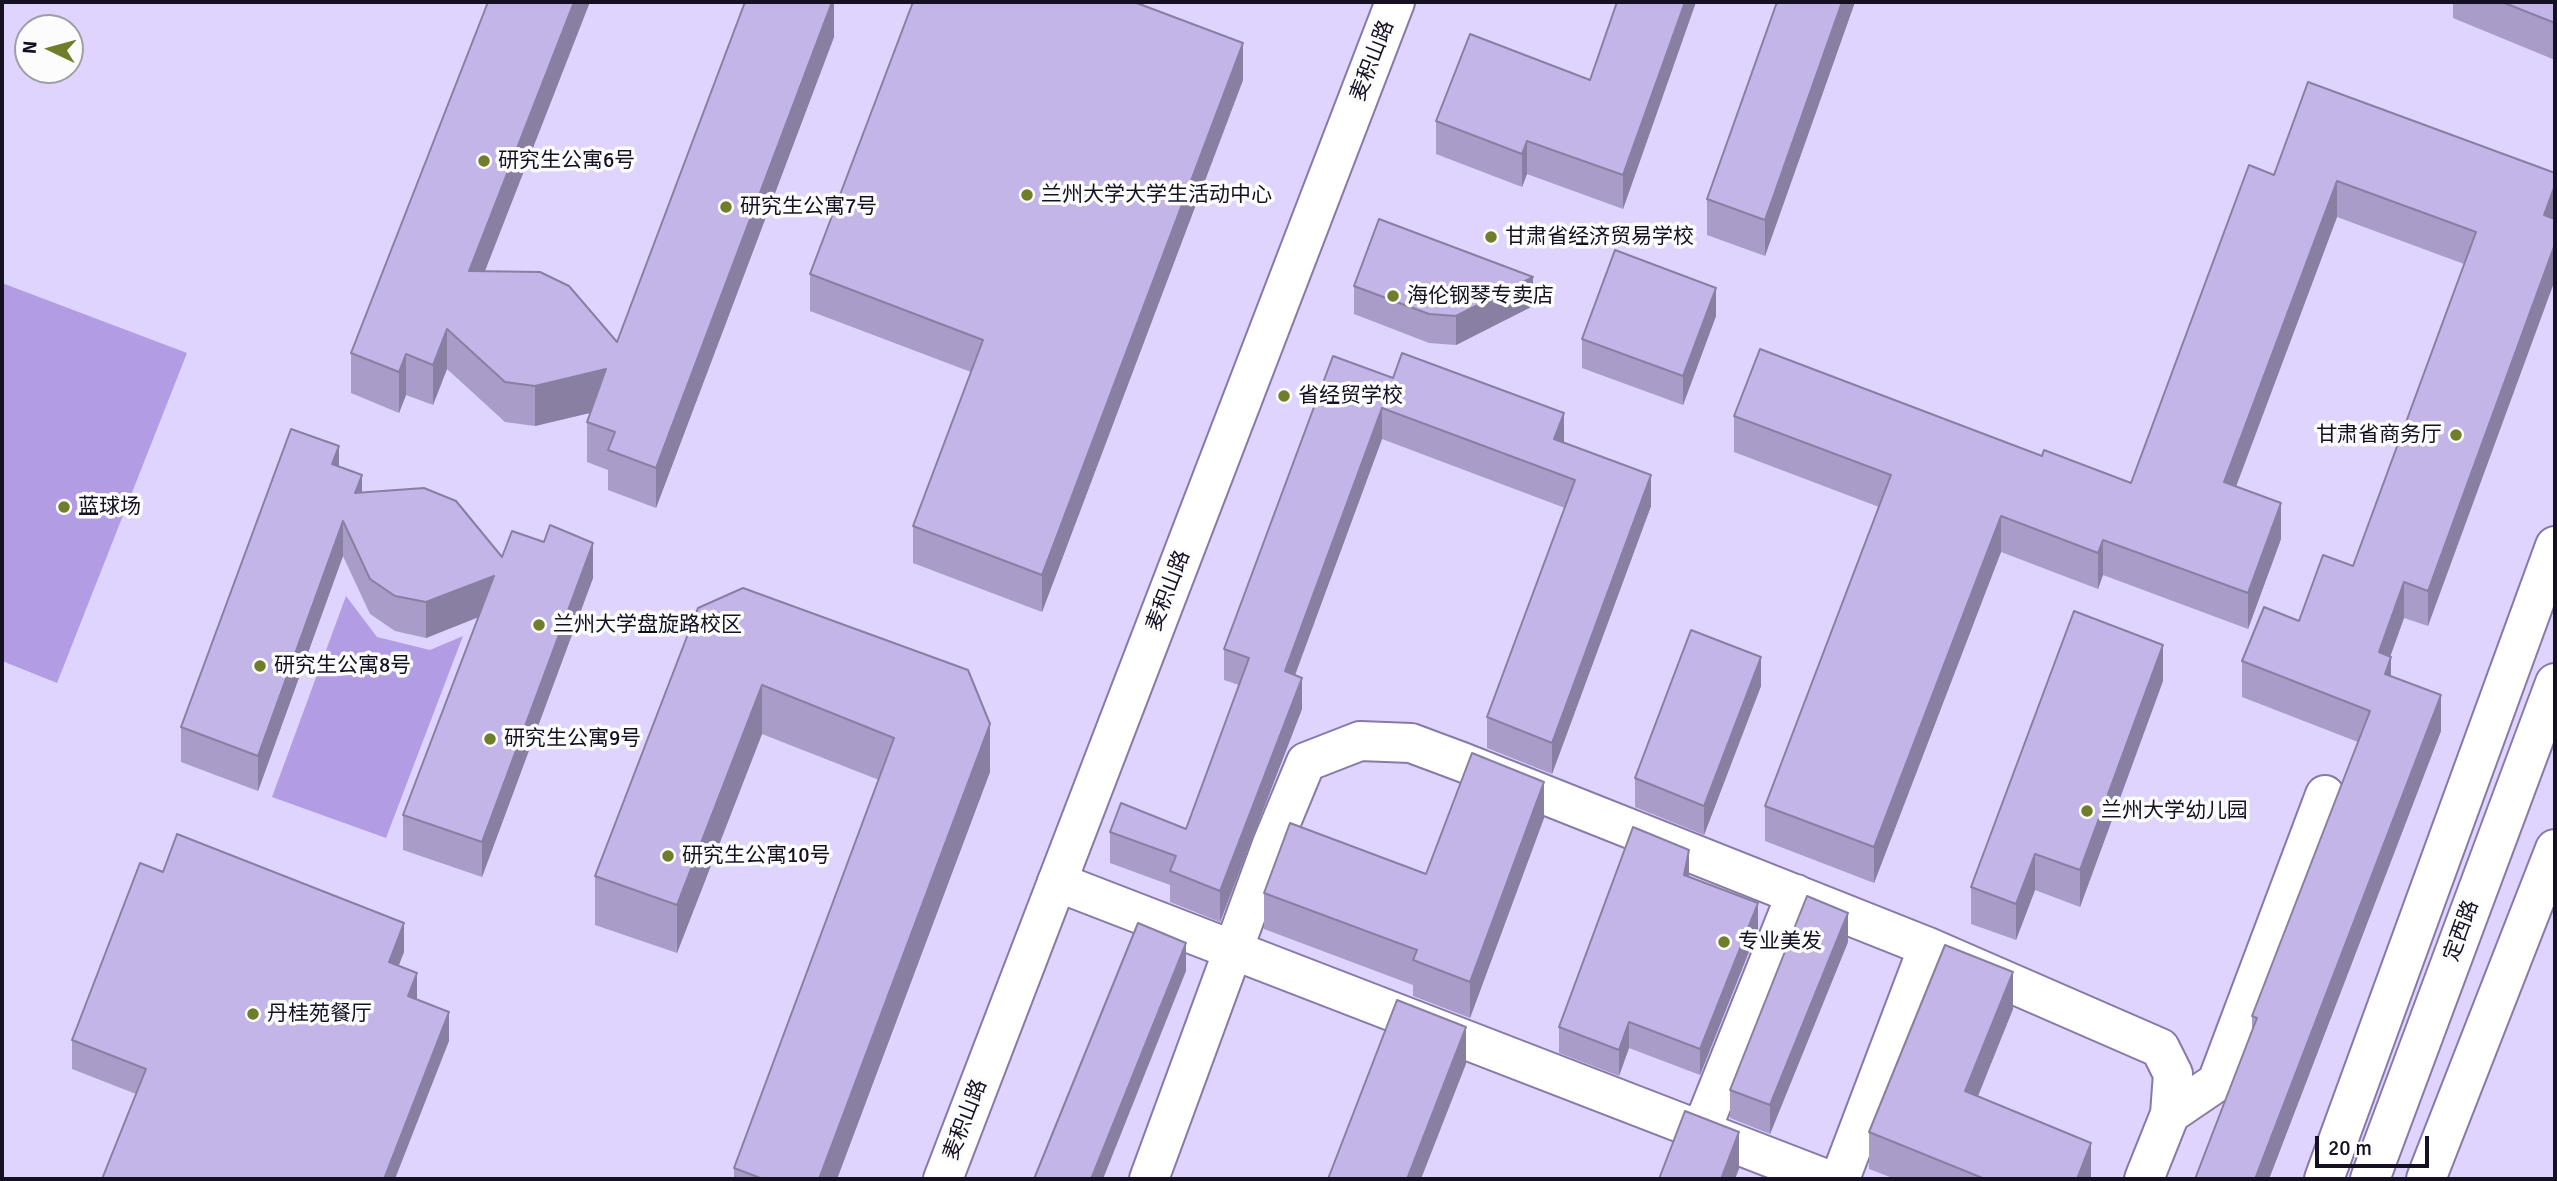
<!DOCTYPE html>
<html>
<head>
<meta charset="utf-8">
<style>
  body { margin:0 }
  #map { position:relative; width:2557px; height:1181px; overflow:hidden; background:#dfd4fe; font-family:Signika,sans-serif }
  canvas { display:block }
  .frame { position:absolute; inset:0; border:4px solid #151022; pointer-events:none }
  .north { position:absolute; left:14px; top:14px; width:70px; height:70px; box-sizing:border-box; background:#fcfcfc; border:2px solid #a09ea5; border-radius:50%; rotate:275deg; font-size:19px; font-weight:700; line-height:28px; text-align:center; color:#151022 }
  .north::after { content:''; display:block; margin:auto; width:24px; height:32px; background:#707d2a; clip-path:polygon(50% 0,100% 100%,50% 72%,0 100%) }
  .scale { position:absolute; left:2315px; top:1136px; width:114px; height:32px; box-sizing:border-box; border:4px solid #151022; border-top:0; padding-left:9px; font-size:21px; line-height:24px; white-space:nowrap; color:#151022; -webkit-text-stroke:5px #fcfcfc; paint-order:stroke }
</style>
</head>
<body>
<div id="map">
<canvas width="2557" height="1181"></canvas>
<div class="frame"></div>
<div class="north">N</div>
<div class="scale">20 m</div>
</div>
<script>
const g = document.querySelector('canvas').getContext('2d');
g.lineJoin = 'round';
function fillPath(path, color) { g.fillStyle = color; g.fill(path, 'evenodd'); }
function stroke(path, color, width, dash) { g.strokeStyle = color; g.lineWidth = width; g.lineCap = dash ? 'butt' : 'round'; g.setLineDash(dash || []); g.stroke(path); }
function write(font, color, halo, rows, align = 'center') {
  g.font = font + ' Signika,"Noto Sans SC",sans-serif'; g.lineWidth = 7; g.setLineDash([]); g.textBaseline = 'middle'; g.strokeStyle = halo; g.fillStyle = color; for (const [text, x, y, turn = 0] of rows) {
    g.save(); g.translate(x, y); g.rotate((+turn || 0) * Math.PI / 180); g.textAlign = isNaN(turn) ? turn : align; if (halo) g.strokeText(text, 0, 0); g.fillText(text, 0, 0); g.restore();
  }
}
const green = new Path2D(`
  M2 283 187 353 57 683 2 661Z
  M346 596 377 637 430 650 463 636 386 838 272 797Z`);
const street = new Path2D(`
  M1057 882 1826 1179
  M2170 1114 2217 1082 2325 795
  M1701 1131 1796 894
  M1149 1179 1272 844 1306 762 1360 741 1411 743 1462 762 1928 947 2160 1048 2173 1074 2170 1114 2144 1179
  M1840 1179 1928 947
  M2324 1179 2555 546`);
const secondary = new Path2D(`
  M943 1179 1395 2
  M2370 1179 2555 683
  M2426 1179 2555 849`);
const wall = new Path2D(`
  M834 2V37L656 508 608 490V470L587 462V422L590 413 535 426 505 422 447 369 433 405 406 395 399 413 351 393V353L485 272 617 342Z
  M1617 2H1696L1623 209 1527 174 1522 187 1436 154V121L1590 80Z
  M1777 2H1855L1765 256 1707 235V199Z
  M2453 2H2555V60L2453 18Z
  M1243 80 1042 612 913 563V526L971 372 810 311V274Z
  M2555 173 2428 626 2404 618 2390 656 2391 676 2441 731 2269 1179H2195L2252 1031V1016L2358 742 2242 697V661L2299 621 2353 566 2464 264 2337 217 2236 487 2281 539 2248 629 2103 575 2098 589 2001 552 1874 883 1765 841V806L1879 507 1734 452V416L2042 456 2131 483 2274 175Z
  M1354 286 1533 306 1456 345 1429 343 1354 314Z
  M1716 316 1683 405 1582 368V339Z
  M1333 356 1564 442 1651 506 1552 774 1487 748V717L1565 508 1382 439 1295 675 1302 709 1220 922 1170 902V885L1110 863V832L1186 829 1239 685 1224 680V649Z
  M339 466 362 492 502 557 593 578 482 877 403 850V815L478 617 426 638 395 631 370 614 343 556 258 791 181 762V727Z
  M698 608 990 772 837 1179H734V1168L879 780 762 734 677 953 595 925V876Z
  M2163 681 2080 907 2035 890 2016 940 1971 924V887Z
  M1761 686 1704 835 1635 807V778Z
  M1544 818 1470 1018 1413 996V985L1264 929V893L1426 874Z
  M163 872 404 952 398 966 417 1000 449 1041 136 1094 72 1069V1040Z
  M1689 877 1758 929 1700 1075 1629 1048 1619 1076 1559 1053V1027Z
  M1848 942 1770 1134 1730 1118V1090Z
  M2013 1009 1978 1096 2091 1179H1895L1869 1169V1132Z`);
const shadedWall = new Path2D(`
  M574 2H590L469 312V271Z
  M832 2H834V37L656 508V468Z
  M1685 2H1696L1623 209V175Z
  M1842 2H1855L1765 256V220Z
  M1243 43V80L1042 612V575Z
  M1527 141V174L1522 187V154Z
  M2337 181V217L2224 518V482Z
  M2555 185V221L2544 215Z
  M2555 244V280L2428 626V591Z
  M1533 277V306L1456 345V316Z
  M1716 288V316L1683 405V376Z
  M447 329V369L433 405V365Z
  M406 354V395L399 413V372Z
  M606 369V409L535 426V386Z
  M1382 408V439L1285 702V671Z
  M1564 413V444L1554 439Z
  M339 446V481L332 464Z
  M362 475V510L355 493Z
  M1651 475V506L1552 774V743Z
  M2281 503V539L2248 629V593Z
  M2001 516V552L1874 883V847Z
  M343 521V556L258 791V756Z
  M2103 540V575L2098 589V553Z
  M593 543V578L482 877V842Z
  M494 576V611L426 638V602Z
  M2404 582V618L2379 688V652Z
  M2163 645V681L2080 907V870Z
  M1761 657V686L1704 835V806Z
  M2391 657V693L2385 674Z
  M1302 678V709L1220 922V891Z
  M762 685V734L677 953V905Z
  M2441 695V731L2269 1179H2255Z
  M990 724V772L837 1179H819Z
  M1544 782V818L1470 1018V982Z
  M1689 850V876L1684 901V875Z
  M2035 854V890L2016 940V904Z
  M1758 903V929L1700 1075V1049Z
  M1848 913V942L1770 1134V1105Z
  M404 923V952L389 991V962Z
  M1186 943V971L1103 1179H1091Z
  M2013 972V1009L1965 1128V1091Z
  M417 973V1002L408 996Z
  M449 1012V1041L395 1179H384Z
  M1629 1022V1048L1619 1076V1050Z
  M1466 1027V1064L1421 1179H1407Z
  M1739 1132V1169L1735 1179H1721Z
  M2091 1143V1179H2077Z`);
const building = new Path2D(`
  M488 2H574L469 271 540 272 569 286 617 342 745 2H832L656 468 608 450 615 432 587 422 606 369 535 386 505 382 447 329 433 365 406 354 399 372 351 353Z
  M913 2H1134L1243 43 1042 575 913 526 983 340 810 274Z
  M1617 2H1685L1623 175 1527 141 1522 154 1436 121 1470 34 1590 80Z
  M1777 2H1842L1765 220 1707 199Z
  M2502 2H2555V23Z
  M2308 82 2555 173V185L2544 215 2555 219V244L2428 591 2404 582 2379 652 2391 657 2385 674 2441 695 2255 1179H2195L2257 1018 2252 1016 2370 711 2242 661 2264 607 2299 621 2323 555 2353 566 2476 232 2337 181 2224 482 2281 503 2248 593 2103 540 2098 553 2001 516 1874 847 1765 806 1891 475 1734 416 1760 349 2042 456 2044 450 2131 483 2249 165 2274 175Z
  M1379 219 1533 277 1456 316 1429 314 1354 286Z
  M1615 250 1716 288 1683 376 1582 339Z
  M1402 353 1564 413 1554 439 1651 475 1552 743 1487 717 1575 480 1382 408 1285 671 1302 678 1220 891 1170 871 1176 856 1110 832 1121 803 1186 829 1249 658 1224 649 1333 356 1393 378Z
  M291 429 339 446 332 464 362 475 355 493 424 488 456 501 502 557 512 531 544 542 550 525 593 543 482 842 403 815 494 576 426 602 395 596 370 579 343 521 258 756 181 727Z
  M743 588 968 670 990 724 819 1179H763L734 1168 894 738 762 685 677 905 595 876 698 608Z
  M2074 611 2163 645 2080 870 2035 854 2016 904 1971 887Z
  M1691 630 1761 657 1704 806 1635 778Z
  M1472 753 1544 782 1470 982 1413 960 1417 950 1264 893 1290 823 1426 874Z
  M1633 827 1689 850 1684 875 1758 903 1700 1049 1629 1022 1619 1050 1559 1027Z
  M177 834 404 923 389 962 417 973 408 996 449 1012 384 1179H102L146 1069 72 1040 140 863 163 872Z
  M1807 896 1848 913 1770 1105 1730 1090Z
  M1138 923 1186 943 1091 1179H1034Z
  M1945 945 2013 972 1965 1091 2091 1143 2077 1179H1985L1869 1132Z
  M1397 1000 1466 1027 1407 1179H1328Z
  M1685 1111 1739 1132 1721 1179H1659Z`);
const markers = [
  [484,161,7,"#707d2a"],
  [1027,195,7,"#707d2a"],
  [726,207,7,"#707d2a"],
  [1491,237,7,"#707d2a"],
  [1393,296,7,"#707d2a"],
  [1284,396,7,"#707d2a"],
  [2456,435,7,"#707d2a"],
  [64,507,7,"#707d2a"],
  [539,625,7,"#707d2a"],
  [260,666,7,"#707d2a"],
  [490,739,7,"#707d2a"],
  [2087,811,7,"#707d2a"],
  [668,856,7,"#707d2a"],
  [1724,942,7,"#707d2a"],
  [253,1014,7,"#707d2a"]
];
const streetNames = [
  ["麦积山路",1373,61,-69],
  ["麦积山路",1169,591,-69],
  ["定西路",2462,931,-70],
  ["麦积山路",966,1120,-69]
];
const poiNames = [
  ["研究生公寓6号",498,161],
  ["兰州大学大学生活动中心",1041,195],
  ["研究生公寓7号",740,207],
  ["甘肃省经济贸易学校",1505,237],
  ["海伦钢琴专卖店",1407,296],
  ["省经贸学校",1298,396],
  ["甘肃省商务厅",2442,435,"right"],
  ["蓝球场",78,507],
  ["兰州大学盘旋路校区",553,625],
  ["研究生公寓8号",274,666],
  ["研究生公寓9号",504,739],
  ["兰州大学幼儿园",2101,811],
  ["研究生公寓10号",682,856],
  ["专业美发",1738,942],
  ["丹桂苑餐厅",267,1014]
];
fillPath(green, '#b29de4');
stroke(street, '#8779a8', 42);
stroke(secondary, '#8779a8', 42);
stroke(street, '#fff', 38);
stroke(secondary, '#fff', 38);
fillPath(wall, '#a99cc8');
fillPath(shadedWall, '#897fa2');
fillPath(building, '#c4b5e8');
stroke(building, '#897fa2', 2);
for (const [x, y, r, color] of markers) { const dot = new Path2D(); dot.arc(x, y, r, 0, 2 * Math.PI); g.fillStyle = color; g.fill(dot); stroke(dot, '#fcfcfc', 2.5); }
write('21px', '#151022', '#fcfcfc', streetNames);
write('21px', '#151022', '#fcfcfc', poiNames, 'left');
</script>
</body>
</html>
